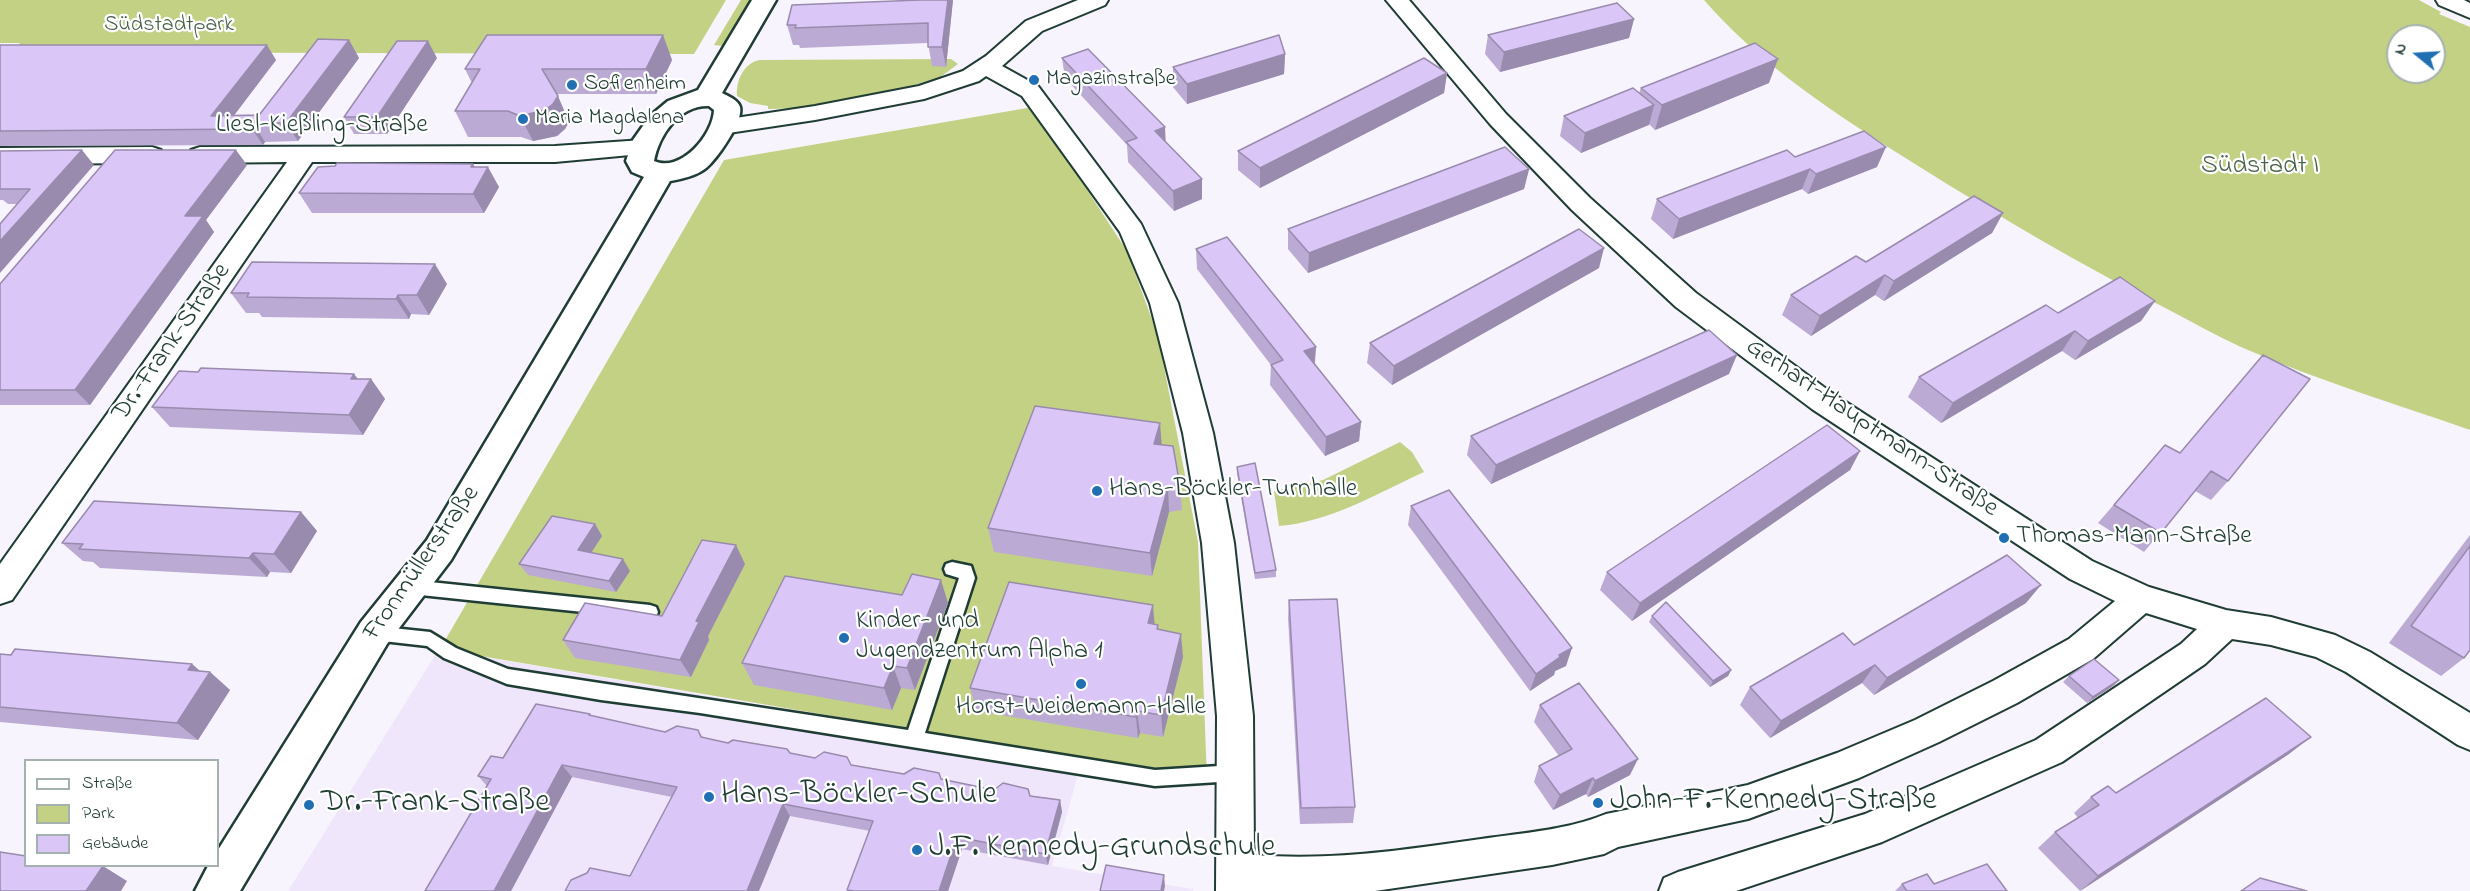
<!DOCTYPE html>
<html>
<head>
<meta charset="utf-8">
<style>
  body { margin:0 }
  #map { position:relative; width:2470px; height:891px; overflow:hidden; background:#f8f4fd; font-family:"Indie Flower",sans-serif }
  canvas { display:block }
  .legend { position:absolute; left:24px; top:759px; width:195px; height:108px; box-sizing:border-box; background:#fff; border:2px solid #a5b1ae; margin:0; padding:8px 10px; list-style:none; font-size:18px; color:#1f3d34 }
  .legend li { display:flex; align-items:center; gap:12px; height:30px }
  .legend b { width:30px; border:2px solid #a5b1ae }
  .north { position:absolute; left:2386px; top:24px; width:60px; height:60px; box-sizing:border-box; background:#fff; border:2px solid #a5b1ae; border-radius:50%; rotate:288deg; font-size:16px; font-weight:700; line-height:24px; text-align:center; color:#1f3d34 }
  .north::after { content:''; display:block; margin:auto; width:21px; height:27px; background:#1f6fb2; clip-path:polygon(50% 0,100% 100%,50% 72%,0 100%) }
</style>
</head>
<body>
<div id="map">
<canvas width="2470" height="891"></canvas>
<ul class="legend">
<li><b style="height:8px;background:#fff"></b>Straße</li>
<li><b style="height:16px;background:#c3d185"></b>Park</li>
<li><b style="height:16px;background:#dac6f7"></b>Gebäude</li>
</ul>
<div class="north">N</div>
</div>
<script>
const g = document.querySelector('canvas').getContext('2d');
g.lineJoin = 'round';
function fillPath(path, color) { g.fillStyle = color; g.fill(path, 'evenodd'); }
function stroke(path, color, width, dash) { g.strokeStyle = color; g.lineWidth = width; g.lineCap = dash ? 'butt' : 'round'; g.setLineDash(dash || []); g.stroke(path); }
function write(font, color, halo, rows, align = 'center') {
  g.font = font + ' "Indie Flower",sans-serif'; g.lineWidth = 4.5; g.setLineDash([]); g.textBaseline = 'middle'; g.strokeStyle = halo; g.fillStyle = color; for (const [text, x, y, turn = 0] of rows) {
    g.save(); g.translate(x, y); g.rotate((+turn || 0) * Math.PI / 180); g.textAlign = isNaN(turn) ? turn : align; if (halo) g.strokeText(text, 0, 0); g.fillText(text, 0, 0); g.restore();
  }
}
const built = new Path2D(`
  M439 649 1082 761 1052 866 1193 889V891H288Z`);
const green = new Path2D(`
  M0 0H726L694 54 11 52 20 43H0Z
  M741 0H752L722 46 714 45Z
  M1704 0H2419L2441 12 2439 14 2470 27V430C2396 404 2320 381 2248 350 2222 339 2196 324 2171 311 2083 266 1998 216 1915 164 1839 116 1763 68 1704 0ZM2398 36H2434V72H2398Z
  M951 59 958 64 939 78 898 90 803 108 768 109V106L750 103 737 96C736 81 743 64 759 60Z
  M1033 107 1127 251 1158 336 1198 542 1207 780 440 649 724 160Z
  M1400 442 1412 452 1424 472C1378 493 1330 522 1279 526L1274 491 1323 480Z`);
const service = new Path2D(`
  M952 562 971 566 975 578 925 733 1155 770 1235 765 1241 767 1244 773 1241 779 1235 781 1155 786 700 713 601 700 507 684 444 658 427 646 374 640 368 638 366 633 368 628 374 626 430 632 456 648 508 669 908 730 959 578 946 574 944 569 946 564Z
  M411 580 650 605 656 607 658 612 656 617 650 619 411 594 405 592 403 587 405 582Z`);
const minor = new Path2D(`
  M1078 0H1108L1105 5 1042 31 1002 66 1038 86 1141 224 1178 303 1213 433 1234 543 1253 716 1254 855C1332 861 1404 850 1481 839 1523 833 1567 830 1606 814L1748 785 1837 753 1915 720 1993 681 2069 639 2115 601 2070 579 1812 409 1676 307 1572 210 1490 124 1386 0H1409L1506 114 1590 198 1696 293 1832 393 2092 561 2149 587 2226 610 2271 617 2335 635 2370 652 2470 713V750L2458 745 2346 672 2316 657 2271 645 2232 639 2205 664 2062 762 1882 842 1736 891H1659L1664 878 1678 872 1865 814 2036 740 2181 644 2197 629 2146 613 2093 659 2017 703 1939 742 1859 778 1748 819 1618 847 1604 854 1552 865 1375 891H1216L1217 716 1202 543 1183 433 1150 303 1120 232 1022 96 986 76 979 81 924 99 815 120 722 134 713 132 710 127 713 122 722 120 815 106 919 86 963 71 986 56 1026 21Z
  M2436 0H2464L2470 3V18L2439 5Z
  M643 140 652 143 655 148 652 153 555 162H312L12 600 0 604V564L287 162 200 163 191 160 188 155 191 150 200 147 555 146Z
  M152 147 161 150 164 155 161 160 152 163 0 164V148Z`);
const secondary = new Path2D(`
  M752 0H776L722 93C728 96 738 100 740 107 744 121 716 160 706 168 696 176 682 179 670 181L451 560 387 644 240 891H195L208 866H218V850L361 622 427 540 644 177 632 172 626 161 633 140 650 116 668 101 698 90ZM709 106 714 110C713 135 681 173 654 161 659 135 679 105 709 106Z`);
const wall = new Path2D(`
  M920 0H953L946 67 932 66 928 43 800 48 799 45H793L787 25Z
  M1634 19 1629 38 1500 72 1485 54 1488 35Z
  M663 35 672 60 656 94H556L569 122 565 129 557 136 533 141 521 137H468L455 111 472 83 465 69Z
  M349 40 359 58 298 141 265 142 263 145 0 146V45L276 60 234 115H259Z
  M1285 54 1284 74 1187 104 1173 87V67Z
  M437 58 387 134H354L344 117Z
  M1062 58 1165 127V141L1202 199 1174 211 1128 162 1127 145 1065 78Z
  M1447 73 1444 93 1260 188 1238 170V151Z
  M1769 83 1655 130 1649 124 1581 153 1560 136 1564 116 1639 93 1641 88Z
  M0 151 94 165 17 204H8L3 200H0Z
  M1795 157 1877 167 1808 194 1802 189 1673 239 1651 219 1657 199Z
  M473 164 474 167 499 187 484 213H312L299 193Z
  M247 165 206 220 214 232 90 405H0V284Z
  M1529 169 1524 189 1308 273 1288 249V229Z
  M2003 213 1992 233 1884 301 1875 295 1811 336 1782 315 1791 295 1866 262Z
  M1196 249 1316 347 1315 364 1361 422 1359 441 1325 456 1270 385 1271 365 1197 269Z
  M1599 268 1392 385 1367 363 1370 343Z
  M447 284 429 315 411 314 409 319 262 317 259 313H246L231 293Z
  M2155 301 2141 321 2075 360 2062 351 1941 423 1908 397 1919 377 2058 313Z
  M354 374 358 379H371L385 399 363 435 170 427 152 407Z
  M1729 374 1491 484 1467 455 1471 436Z
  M1160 423 1161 445 1180 486 1182 510 1169 512 1152 576 994 552 988 528Z
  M2165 445 2228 481 2211 500 2195 491 2144 552 2098 523Z
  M1860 451 1850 470 1632 621 1600 590 1607 572Z
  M1237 467 1276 570V577L1255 579 1237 473Z
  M1411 506 1566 666 1555 671 1554 675 1530 691 1408 525Z
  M301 512 317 531 291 573 270 572 267 577 100 568 93 562 83 561 62 543Z
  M595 524 602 536 591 552 630 571 616 592 528 575 519 564Z
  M2470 535V650L2464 658 2441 676 2389 643Z
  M745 564 708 636 709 640 691 677 575 658 563 640 662 616Z
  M1289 600 1355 807 1353 823 1300 824 1288 618Z
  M948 603 915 690 901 688 892 710 754 685 742 663Z
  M2026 603 1874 695 1862 683 1770 738 1740 705 1750 687 1854 645Z
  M1652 616 1731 670 1728 676 1710 687 1649 622Z
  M1154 624 1183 657 1163 737 1140 733 1138 738 977 711 970 688Z
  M0 654 192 664 200 671 210 672 230 690 198 740 0 722Z
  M2069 676 2119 680 2113 686 2087 703 2063 682Z
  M1540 705 1630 775 1588 797 1586 794 1553 810 1534 782 1539 766 1559 756 1534 722Z
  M592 716 665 732 698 730 703 738 728 743 904 774 941 779 994 790 1060 800 1062 812 1048 865 962 849 948 891H848L847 890 870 831 790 816 630 876 672 797 572 777 511 891H425L487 786 478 776 503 758Z
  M2289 754 2080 891 2038 848 2055 832 2078 818 2074 813 2091 797 2116 793Z
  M1902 884H1934L2007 891H1895Z`);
const shadedWall = new Path2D(`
  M948 0H953L946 67 942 47Z
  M1634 19 1629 38 1500 72 1504 52Z
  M663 35 672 60 656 94 646 69Z
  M349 40 359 58 298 141 286 123Z
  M428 41 437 58 387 134 377 117Z
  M267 45 276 60 223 130 211 116Z
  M1285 54 1284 74 1187 104V84Z
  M1778 59 1769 83 1655 130 1662 105Z
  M1447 73 1444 93 1260 188V168Z
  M558 96 569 122 565 129 557 136 533 141 520 116Z
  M1654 105 1649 125 1581 153 1585 133Z
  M255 126 265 142 263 145 252 129Z
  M1165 127 1166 147 1155 131Z
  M1886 147 1877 167 1808 194 1816 174Z
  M82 150 94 165 0 273V241Z
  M236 150 247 165 206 220 214 232 90 405 75 390 185 216Z
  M473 164 481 180 488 167 499 187 484 213 473 194 471 167Z
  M1529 169 1524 189 1308 273 1309 253Z
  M1810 169 1802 189 1673 239 1679 219Z
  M1202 179V199L1174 211 1173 191Z
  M2003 213 1992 233 1884 301 1894 281Z
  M1604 248 1599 268 1392 385 1394 366Z
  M435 264 447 284 429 315 417 295Z
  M1885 275 1875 295 1811 336 1820 316Z
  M398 295 411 314 409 319 396 299Z
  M2155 301 2141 321 2075 360 2088 341Z
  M2075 331 2062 351 1941 423 1953 403Z
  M1316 347 1314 366 1304 351Z
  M1737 355 1729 374 1491 484 1496 465Z
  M354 374 365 389 371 379 385 399 363 435 349 415 351 379Z
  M1361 422 1359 441 1325 456 1326 437Z
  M1160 423 1162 448 1154 444Z
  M1860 451 1850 470 1632 621 1640 603Z
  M1168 487 1169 512 1152 576 1150 553Z
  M301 512 317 531 291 573 274 554Z
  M595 524 602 536 586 561 578 550Z
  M736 545 745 564 708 636 709 640 691 677 680 660 696 621Z
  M253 553 270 572 267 577 249 558Z
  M623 559 630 571 616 592 609 581Z
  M941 580 948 603 915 690 907 668Z
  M2041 585 2026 603 1874 695 1887 678Z
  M1153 605 1155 629 1148 623Z
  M1181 634 1183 657 1163 737 1161 715Z
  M1572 648 1566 666 1555 671 1554 675 1530 691 1536 674 1559 655Z
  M192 664 207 677 210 672 230 690 198 740 177 723 188 670Z
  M1875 665 1862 683 1770 738 1781 721Z
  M893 666 901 688 892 710 884 688Z
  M1731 670 1728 676 1710 687 1713 681Z
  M2119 680 2113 686 2087 703 2093 697Z
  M1137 711 1140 733 1138 738 1136 717Z
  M2311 737 2289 754 2080 891 2098 876Z
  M1638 759 1630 775 1588 797 1595 781Z
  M562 765 572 777 511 891H494Z
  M1593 778 1586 794 1553 810 1560 795Z
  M1060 800 1062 812 1048 865 1045 854Z
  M783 804 790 816 759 891H747Z
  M957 837 962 849 948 891H939Z
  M103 866 127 881 121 891H86Z
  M1164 875 1165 886 1164 891H1161Z`);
const building = new Path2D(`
  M920 0H948L942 47H928V23L795 28 796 25H787L792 5Z
  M1617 3 1634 19 1504 52 1488 35Z
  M487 35H663L646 69H542L558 96 553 104 545 110 520 116 508 111H455L480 69H465Z
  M1279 35 1285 54 1187 84 1173 67Z
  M318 39 349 40 286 123H253Z
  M397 41H428L377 117H344Z
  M1755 43 1778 59 1662 105 1641 88Z
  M0 45H267L211 116 259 115 253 123 255 126 252 129 0 131Z
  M1088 49 1165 127 1155 131 1202 179 1173 191 1126 142 1137 138 1062 58Z
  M1424 58 1447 73 1260 168 1238 151Z
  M1633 88 1654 105 1585 133 1564 116Z
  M1864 131 1886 147 1816 174 1810 169 1679 219 1657 199 1787 150 1795 157Z
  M1505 147 1529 169 1309 253 1288 229Z
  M82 150 0 241V224L30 189H0V151Z
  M115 150H236L185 216H203L75 390H0V284Z
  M337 163 473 164 471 167H488L473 194 299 193 318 167 335 166Z
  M1974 196 2003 213 1894 281 1885 275 1820 316 1791 295 1856 256 1866 262Z
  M1579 229 1604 248 1394 366 1370 343Z
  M1227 237 1316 347 1304 351 1361 422 1326 437 1271 365 1283 360 1196 249Z
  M252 262 435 264 417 295H398L396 299 247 297 249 293H231Z
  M2120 277 2155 301 2088 341 2075 331 1953 403 1919 377 2046 305 2058 313Z
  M1709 330 1737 355 1496 465 1471 436Z
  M2263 355 2310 379 2228 481 2211 471 2161 533 2114 505 2165 445 2180 453Z
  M201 368 354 374 351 379H371L349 415 152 407 179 371 198 372Z
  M1035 406 1160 423 1154 444 1173 446 1180 486 1168 487 1150 553 988 528Z
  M1827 425 1860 451 1640 603 1607 572Z
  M1255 463 1276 570 1255 573 1237 467Z
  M1449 490 1572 648 1559 655 1560 657 1536 674 1411 506Z
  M94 501 301 512 274 554 253 553 249 558 79 549 83 544 62 543Z
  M552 516 595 524 578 550 623 559 609 581 519 564Z
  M702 540 736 545 696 621 699 622 680 660 563 640 585 603 662 616Z
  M2470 546V650L2464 658 2411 626Z
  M2007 555 2041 585 1887 678 1875 665 1781 721 1750 687 1843 633 1854 645Z
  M912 574 941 580 907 668 893 666 884 688 742 663 785 576 902 595Z
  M1009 582 1153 605 1148 623 1158 625 1157 629 1181 634 1161 715 1137 711 1136 717 970 688Z
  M1337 599 1355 807 1301 808 1289 600Z
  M1666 602 1731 670 1713 681 1652 616Z
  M15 649 192 664 188 670 210 672 177 723 0 707V654L11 655Z
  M2094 659 2119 680 2093 697 2069 676Z
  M1579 683 1638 759 1595 781 1593 778 1560 795 1539 766 1572 749 1540 705Z
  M2266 698 2311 737 2098 876 2055 832 2099 805 2091 797 2108 786 2116 793Z
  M536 704 590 714 589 715 665 732 677 726 698 730 701 737 728 743 733 740 787 749 790 753 815 758 824 752 847 757 851 765 904 774 914 768 939 773 941 779 994 790 1003 783 1028 789 1030 796 1060 800 1045 854 957 837 939 891H854L847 890 873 821 783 804 747 891H565L571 880 587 873 590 868 630 876 677 787 562 765 494 891H425L491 779 478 776 491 756 503 758Z
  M0 852 26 856V866H103L86 891H0Z
  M1987 864 2007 891H1907L1902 884 1927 874 1934 884Z
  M1106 865 1164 875 1161 891H1100Z
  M2260 878 2307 891H2241Z`);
const markers = [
  [1034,80,6,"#1f6fb2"],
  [572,85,6,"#1f6fb2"],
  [523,119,6,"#1f6fb2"],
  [1097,491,6,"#1f6fb2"],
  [2004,538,6,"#1f6fb2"],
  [844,638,6,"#1f6fb2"],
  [1081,684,6,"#1f6fb2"],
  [709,797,6,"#1f6fb2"],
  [1598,803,6,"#1f6fb2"],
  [309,805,6,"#1f6fb2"],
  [917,850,6,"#1f6fb2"]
];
const farParknames = [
  ["Südstadtpark",169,26]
];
const farPoinames = [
  ["Magazinstraße",1046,80],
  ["Sofienheim",584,85],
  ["Maria Magdalena",535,119]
];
const streetNames = [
  ["Liesl-Kießling-Straße",322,127],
  ["Dr.-Frank-Straße",173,343,-55],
  ["Gerhart-Hauptmann-Straße",1871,429,34],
  ["Fronmüllerstraße",423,564,-55]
];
const parkNames = [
  ["Südstadt I",2260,168]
];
const poiNames = [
  ["Hans-Böckler-Turnhalle",1109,491],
  ["Thomas-Mann-Straße",2016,538],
  ["Kinder- und",856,623],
  ["Jugendzentrum Alpha 1",856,653],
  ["Horst-Weidemann-Halle",1081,709,"center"]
];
const nearPoinames = [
  ["Hans-Böckler-Schule",721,797],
  ["John-F.-Kennedy-Straße",1610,803],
  ["Dr.-Frank-Straße",321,805],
  ["J.F. Kennedy-Grundschule",929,850]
];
fillPath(built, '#efe6fb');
fillPath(green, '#c3d185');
stroke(service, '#1f3d34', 5);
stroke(minor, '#1f3d34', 4);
stroke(secondary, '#1f3d34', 5);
fillPath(service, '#fff');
fillPath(minor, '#fff');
fillPath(secondary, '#fff');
fillPath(wall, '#bbaad4');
fillPath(shadedWall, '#998bad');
fillPath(building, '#dac6f7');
stroke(building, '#998bad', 1.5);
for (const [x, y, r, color] of markers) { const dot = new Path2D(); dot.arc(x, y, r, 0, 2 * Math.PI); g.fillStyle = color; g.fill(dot); stroke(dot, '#fff', 2); }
write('22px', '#486248', '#fff', farParknames);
write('22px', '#1f3d34', '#fff', farPoinames, 'left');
write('26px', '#1f3d34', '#fff', streetNames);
write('26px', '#486248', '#fff', parkNames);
write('26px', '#1f3d34', '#fff', poiNames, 'left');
write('32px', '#1f3d34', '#fff', nearPoinames, 'left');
</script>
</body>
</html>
